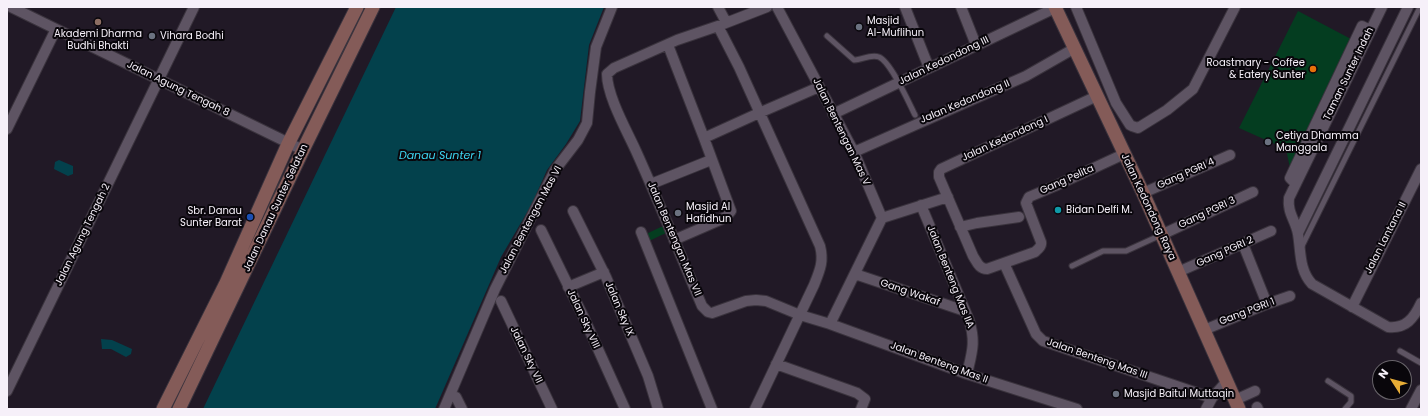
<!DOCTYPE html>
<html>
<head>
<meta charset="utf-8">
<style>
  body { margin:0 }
  #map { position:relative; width:1428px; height:416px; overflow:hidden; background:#211926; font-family:Poppins,sans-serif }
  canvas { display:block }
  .frame { position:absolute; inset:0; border:8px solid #f6f0f9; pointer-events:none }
  .north { position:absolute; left:1372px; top:360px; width:40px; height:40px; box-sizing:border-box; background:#09060b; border:1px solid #68646a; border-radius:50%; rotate:306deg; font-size:11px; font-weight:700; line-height:16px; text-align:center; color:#f6f0f9 }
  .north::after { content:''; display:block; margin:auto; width:14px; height:18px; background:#e7ac36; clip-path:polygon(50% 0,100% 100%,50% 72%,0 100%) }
</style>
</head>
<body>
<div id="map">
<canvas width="1428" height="416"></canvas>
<div class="frame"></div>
<div class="north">N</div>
</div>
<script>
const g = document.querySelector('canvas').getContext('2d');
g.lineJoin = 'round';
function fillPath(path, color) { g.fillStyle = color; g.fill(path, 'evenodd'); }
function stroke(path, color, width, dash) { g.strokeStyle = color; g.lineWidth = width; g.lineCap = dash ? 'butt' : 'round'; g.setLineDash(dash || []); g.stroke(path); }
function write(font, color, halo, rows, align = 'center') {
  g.font = font + ' Poppins,sans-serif'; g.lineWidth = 4; g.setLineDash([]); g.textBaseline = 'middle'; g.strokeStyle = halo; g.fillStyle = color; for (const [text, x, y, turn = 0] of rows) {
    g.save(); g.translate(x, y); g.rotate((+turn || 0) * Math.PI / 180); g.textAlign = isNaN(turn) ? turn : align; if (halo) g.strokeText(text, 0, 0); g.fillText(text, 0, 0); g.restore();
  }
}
const green = new Path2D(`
  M1298 11 1351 39 1291 173 1286 149 1239 128Z
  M663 226 666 233 649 241 646 234Z`);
const water = new Path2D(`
  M396 7H604L589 45 580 121 566 144 547 170 532 204 501 257 435 409H203Z
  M59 160 73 166V174L68 176 54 169 55 162Z
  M101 339 112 340 132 349 131 354 126 357 111 349H102Z`);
const lane = new Path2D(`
  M827 36 854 60C862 60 870 54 879 57 891 62 909 103 915 115
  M1301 248 1420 7
  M1072 266 1103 251H1126L1161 235
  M1400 351 1421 363
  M1328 381 1351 396V402L1345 409`);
const street = new Path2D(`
  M11 7 303 150
  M718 7 726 22
  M767 7 718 26 677 40 614 68 607 74C607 96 627 131 636 151 659 202 680 254 702 306L708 312 712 313 746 301 756 300 766 301 800 315 830 324 967 374 1077 409
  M777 7 854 152 882 218 830 324
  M905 7 929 68
  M961 7 976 45
  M1076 7 1116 103 1130 125 1132 126 1138 128 1167 110 1193 89 1235 7
  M1382 7 1289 198C1287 213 1296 221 1298 234 1301 252 1299 270 1312 284L1388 327C1406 329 1414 318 1421 303
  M718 26 739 67 820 246C824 261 820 270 814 285L755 409
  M668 45 704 138 731 211 727 216 720 220 674 240
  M1097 96 941 169 939 172V177L973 256C977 262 979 269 987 269L1035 252C1038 249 1042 246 1041 242L1026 203 1029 197 1055 186 1124 154
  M833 114 1055 8
  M7 129 56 29
  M704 138 759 113 819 87
  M854 152 1026 76 1075 48
  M651 184 711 160
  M1296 184 1290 178 1362 26 1370 30
  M1143 193 1230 155
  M921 205 969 320C976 342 972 352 967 374
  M573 211 606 277 648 376 658 409
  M882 218 948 197
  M960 227 977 223 1019 217
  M541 230 584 318 625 409
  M641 232 712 409
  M1298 233 1408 7
  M1161 235 1253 192
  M1243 244 1267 304
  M1004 263 1036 334 1043 341 1212 398
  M1178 272 1271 231
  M855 274 965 311
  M568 287 604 272
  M501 301 552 409
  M1352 307 1421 169
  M1204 330 1267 304 1290 296
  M776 364 857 393 865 399 861 409
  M7 391 194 7
  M456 397 462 409
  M1235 400 1255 391
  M1257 407 1258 409
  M444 409 495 289 555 170 578 140 587 123 590 92 596 47 612 7
  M1206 409 1212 398 1227 381
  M1411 409 1421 390`);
const secondary = new Path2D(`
  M1055 7 1143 193 1239 409
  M163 409 226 283 288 144 357 7
  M179 409 303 150 373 7`);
const markers = [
  [98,22,4,"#8d6e63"],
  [859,27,4,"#6b7280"],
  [152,36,4,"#6b7280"],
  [1313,69,4,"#e8710a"],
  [1268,142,4,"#6b7280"],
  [1058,210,4,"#0f9aa8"],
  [678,213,4,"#6b7280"],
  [250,217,4,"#1a4fb4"],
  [1116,394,4,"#6b7280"]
];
const poiNames = [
  ["Masjid",867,21],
  ["Al-Muflihun",867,33],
  ["Akademi Dharma",98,34,"center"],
  ["Budhi Bhakti",98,46,"center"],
  ["Vihara Bodhi",160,36],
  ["Roastmary - Coffee",1305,63,"right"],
  ["& Eatery Sunter",1305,75,"right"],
  ["Cetiya Dhamma",1276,136],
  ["Manggala",1276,148],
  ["Masjid Al",686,207],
  ["Hafidhun",686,219],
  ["Bidan Delfi M.",1066,210],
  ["Sbr. Danau",242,211,"right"],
  ["Sunter Barat",242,223,"right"],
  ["Masjid Baitul Muttaqin",1124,394]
];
const streetNames = [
  ["Jalan Kedondong III",944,61,-26],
  ["Taman Sunter Indah",1349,74,-64],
  ["Jalan Agung Tengah 8",178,89,26],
  ["Jalan Kedondong II",965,102,-23],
  ["Jalan Bentengan Mas V",841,132,64],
  ["Jalan Kedondong I",1005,139,-25],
  ["Gang PGRI 4",1186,174,-24],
  ["Gang Pelita",1067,180,-24],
  ["Jalan Kedondong Raya",1148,207,65],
  ["Jalan Danau Sunter Selatan",276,208,-65],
  ["Gang PGRI 3",1207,213,-25],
  ["Jalan Bentengan Mas VI",531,220,-62],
  ["Jalan Agung Tengah 2",83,235,-64],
  ["Jalan Lantana II",1386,238,-63],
  ["Jalan Bentengan Mas VII",674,239,67],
  ["Gang PGRI 2",1225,252,-24],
  ["Jalan Benteng Mas IIA",950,277,68],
  ["Gang Wakaf",910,293,19],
  ["Jalan Sky IX",619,309,67],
  ["Gang PGRI 1",1247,312,-21],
  ["Jalan Sky VIII",583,319,65],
  ["Jalan Sky VII",526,355,64],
  ["Jalan Benteng Mas III",1097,359,19],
  ["Jalan Benteng Mas II",939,363,20]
];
const waterNames = [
  ["Danau Sunter 1",440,156]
];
fillPath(green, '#043d20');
fillPath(water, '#03414c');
stroke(lane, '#3a333d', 7);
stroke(street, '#3a333d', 12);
stroke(secondary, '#3a333d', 15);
stroke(lane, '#5e5463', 5);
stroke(street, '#5e5463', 10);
stroke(secondary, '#845b58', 13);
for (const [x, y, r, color] of markers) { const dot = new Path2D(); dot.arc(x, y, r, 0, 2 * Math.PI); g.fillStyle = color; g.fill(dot); stroke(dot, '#09060b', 1.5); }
write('10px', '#f6f0f9', '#09060b', poiNames, 'left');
write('10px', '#f6f0f9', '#09060b', streetNames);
write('italic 11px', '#3dd7f3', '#09060b', waterNames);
</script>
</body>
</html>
